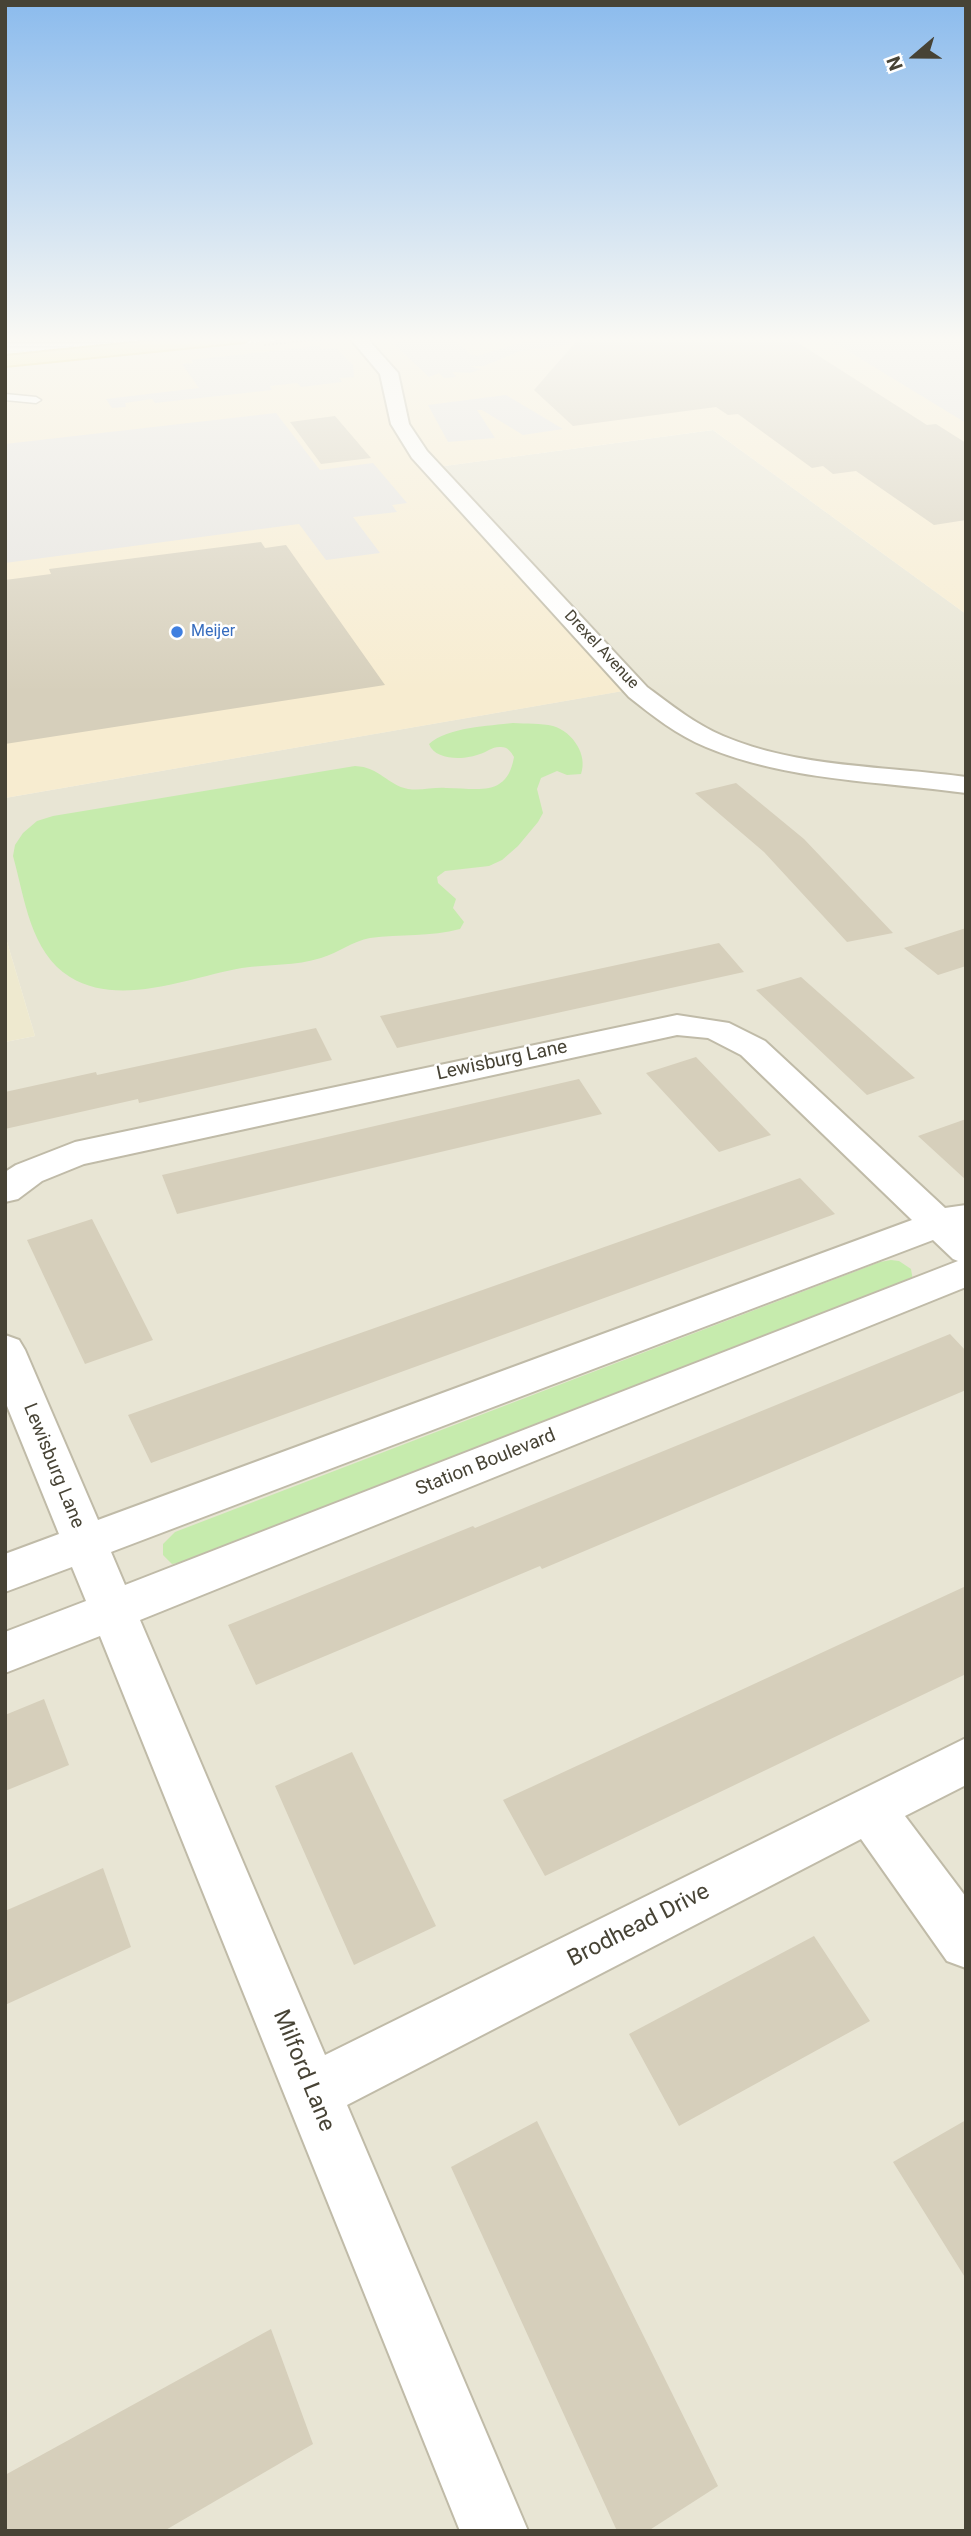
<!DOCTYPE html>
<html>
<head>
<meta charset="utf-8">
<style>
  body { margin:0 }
  #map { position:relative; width:971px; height:2536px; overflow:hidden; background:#f4f2e6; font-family:Roboto,sans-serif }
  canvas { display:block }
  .frame { position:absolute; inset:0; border:7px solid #474335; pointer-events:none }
  .north { position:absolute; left:880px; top:21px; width:70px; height:70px; -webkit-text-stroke:5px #fff; paint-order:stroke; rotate:250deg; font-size:19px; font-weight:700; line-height:28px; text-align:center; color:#474335 }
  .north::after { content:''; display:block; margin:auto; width:24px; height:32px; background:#474335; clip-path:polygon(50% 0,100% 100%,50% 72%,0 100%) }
</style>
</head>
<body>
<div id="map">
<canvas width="971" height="2536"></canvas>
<div class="frame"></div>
<div class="north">N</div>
</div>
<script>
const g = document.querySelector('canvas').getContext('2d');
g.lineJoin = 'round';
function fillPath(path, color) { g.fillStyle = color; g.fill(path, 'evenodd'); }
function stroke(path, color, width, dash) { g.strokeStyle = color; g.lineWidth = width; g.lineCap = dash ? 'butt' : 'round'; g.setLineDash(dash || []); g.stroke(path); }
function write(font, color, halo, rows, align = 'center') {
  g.font = font + ' Roboto,sans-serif'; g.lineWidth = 5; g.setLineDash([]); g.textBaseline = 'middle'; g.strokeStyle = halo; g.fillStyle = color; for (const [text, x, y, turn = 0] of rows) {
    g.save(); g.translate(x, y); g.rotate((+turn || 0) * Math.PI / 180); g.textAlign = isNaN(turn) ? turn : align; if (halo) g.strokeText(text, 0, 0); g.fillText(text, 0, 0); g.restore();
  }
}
const residential = new Path2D(`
  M713 430 966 614V2531H5V1042L35 1036 5 935V798L628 690 429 468Z`);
const commercial = new Path2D(`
  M313 337H966V614L713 430 430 468 629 690 5 798V365Z`);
const education = new Path2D(`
  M5 935 35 1036 5 1042Z`);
const green = new Path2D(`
  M513 723C526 724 541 723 553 726 573 732 588 755 581 774L567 775 557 771 541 778 537 789 543 813 538 822 518 846 502 860 489 866 445 871 437 877 438 883 456 899 453 908 464 922 460 929C431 937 400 934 370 938 353 941 338 953 321 958 296 966 268 964 242 968 190 977 120 1008 70 977 30 952 25 899 13 856L15 845 23 833 37 821 53 816 355 766C380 767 387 785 408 789 421 791 434 787 446 788 478 788 507 798 514 757 511 752 508 747 501 747 493 746 487 752 480 754 466 760 435 761 429 744 448 727 489 726 513 723Z
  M891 1260 899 1261 911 1269 913 1281 198 1560 172 1564 163 1555V1544L175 1532 880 1262Z`);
const parking = new Path2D(`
  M398 337H451L470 354 477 356 523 342 560 338 572 344 520 351 484 366H469L481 369 470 373 452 372 456 377 444 378 439 373 429 377 393 343 404 341 394 338Z
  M825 337H966V423Z
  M318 346 322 349 336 348 353 365 354 377 339 378 342 382 301 387 297 383 270 386 272 390 155 403 152 399 125 403 126 407 112 408 106 399 199 388 182 364 193 363 191 360Z
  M506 395 563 429 523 435 482 410H477L495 438 448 442 428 405Z
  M276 413 320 470 373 463 407 503 392 505 397 512 353 517 380 553 326 560 299 524 5 563V444Z`);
const building = new Path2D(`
  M580 337H789L927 425 936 424 966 443V520L934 525 856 471 833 474 823 466 812 468 738 414 728 415 716 407 573 426 534 390Z
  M335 416 371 458 321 464 290 422Z
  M261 542 265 548 286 545 385 685 5 744V580L51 574 49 569Z
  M736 783 804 839 893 933 847 942 764 852 695 793Z
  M966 928V966L938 975 904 948Z
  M719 943 744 972 397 1048 380 1016Z
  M801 977 915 1078 867 1095 756 990Z
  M316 1028 332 1060 139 1103 138 1099 5 1129V1092L96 1072 97 1075Z
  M696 1057 771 1135 719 1152 646 1073Z
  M579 1079 602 1114 177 1214 162 1175Z
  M966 1119V1180L918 1136Z
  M800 1178 835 1214 151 1463 128 1415Z
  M92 1219 153 1340 85 1364 27 1240Z
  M950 1334 966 1351V1390L542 1569 540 1566 256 1685 228 1625 473 1526 475 1528Z
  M966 1586V1674L545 1876 503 1800Z
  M44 1699 69 1765 5 1791V1715Z
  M352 1752 436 1926 354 1965 275 1786Z
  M103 1868 131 1947 5 2005V1911Z
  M814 1936 870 2021 679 2126 629 2034Z
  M966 2120V2279L893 2162Z
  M537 2121 718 2486 648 2531H617L451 2167Z
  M271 2329 313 2444 164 2531H5V2475Z`);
const path = new Path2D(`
  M264 345 332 338`);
const lane = new Path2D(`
  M5 394 36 397 41 400 36 403 5 400Z`);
const street = new Path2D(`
  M349 337H366L398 373 409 424 427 451 647 687C671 705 695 724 723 736 798 768 886 766 966 777V793C879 781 787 781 706 747 677 735 653 716 629 697L412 458 391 424 380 374Z
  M677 1015 729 1023 765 1041 945 1208 966 1205V1287L140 1620 325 2055 966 1738V1785L905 1816 966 1897V1968L947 1961 861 1839 347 2105 528 2531H460L100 1636 5 1673V1632L86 1601 72 1567 5 1592V1554L59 1534 5 1401V1335L19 1340 25 1350 98 1520 912 1220 741 1055 708 1038 677 1035 84 1164 42 1181 18 1199 5 1202V1172L16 1165 75 1142ZM933 1240 953 1259 958 1261 125 1585 111 1552Z`);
const primary = new Path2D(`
  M191 337H252L244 342 5 366V356Z`);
const markers = [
  [177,632,7,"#3f7fe0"]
];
const farShopnames = [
  ["Meijer",191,632]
];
const farStreetnames = [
  ["Drexel Avenue",601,650,47]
];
const streetNames = [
  ["Lewisburg Lane",502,1061,-12],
  ["Station Boulevard",486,1463,-22],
  ["Lewisburg Lane",53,1466,68]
];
const nearStreetnames = [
  ["Brodhead Drive",639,1926,-27],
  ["Milford Lane",303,2071,68]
];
fillPath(residential, '#e8e5d4');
fillPath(commercial, '#f7ecd0');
fillPath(education, '#eee9cf');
fillPath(green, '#c6ebad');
fillPath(parking, '#e5e3df');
fillPath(building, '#d6cfbb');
stroke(lane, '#c0bba8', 3);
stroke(street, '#c0bba8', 4);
stroke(primary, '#ead35e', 4);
stroke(path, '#c3b999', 2, [2, 2]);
fillPath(lane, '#fff');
fillPath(street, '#fff');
fillPath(primary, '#ffef94');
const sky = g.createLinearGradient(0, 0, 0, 692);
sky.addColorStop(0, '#8bbbed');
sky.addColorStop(0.49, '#faf9f4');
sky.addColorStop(1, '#faf9f400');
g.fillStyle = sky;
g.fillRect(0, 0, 971, 692);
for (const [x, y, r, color] of markers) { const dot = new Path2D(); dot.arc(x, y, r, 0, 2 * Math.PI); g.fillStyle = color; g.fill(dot); stroke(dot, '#fff', 2.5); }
write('16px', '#366cbe', '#fff', farShopnames, 'left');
write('16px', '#474335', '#fff', farStreetnames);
write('19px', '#474335', '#fff', streetNames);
write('23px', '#474335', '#fff', nearStreetnames);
</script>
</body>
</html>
